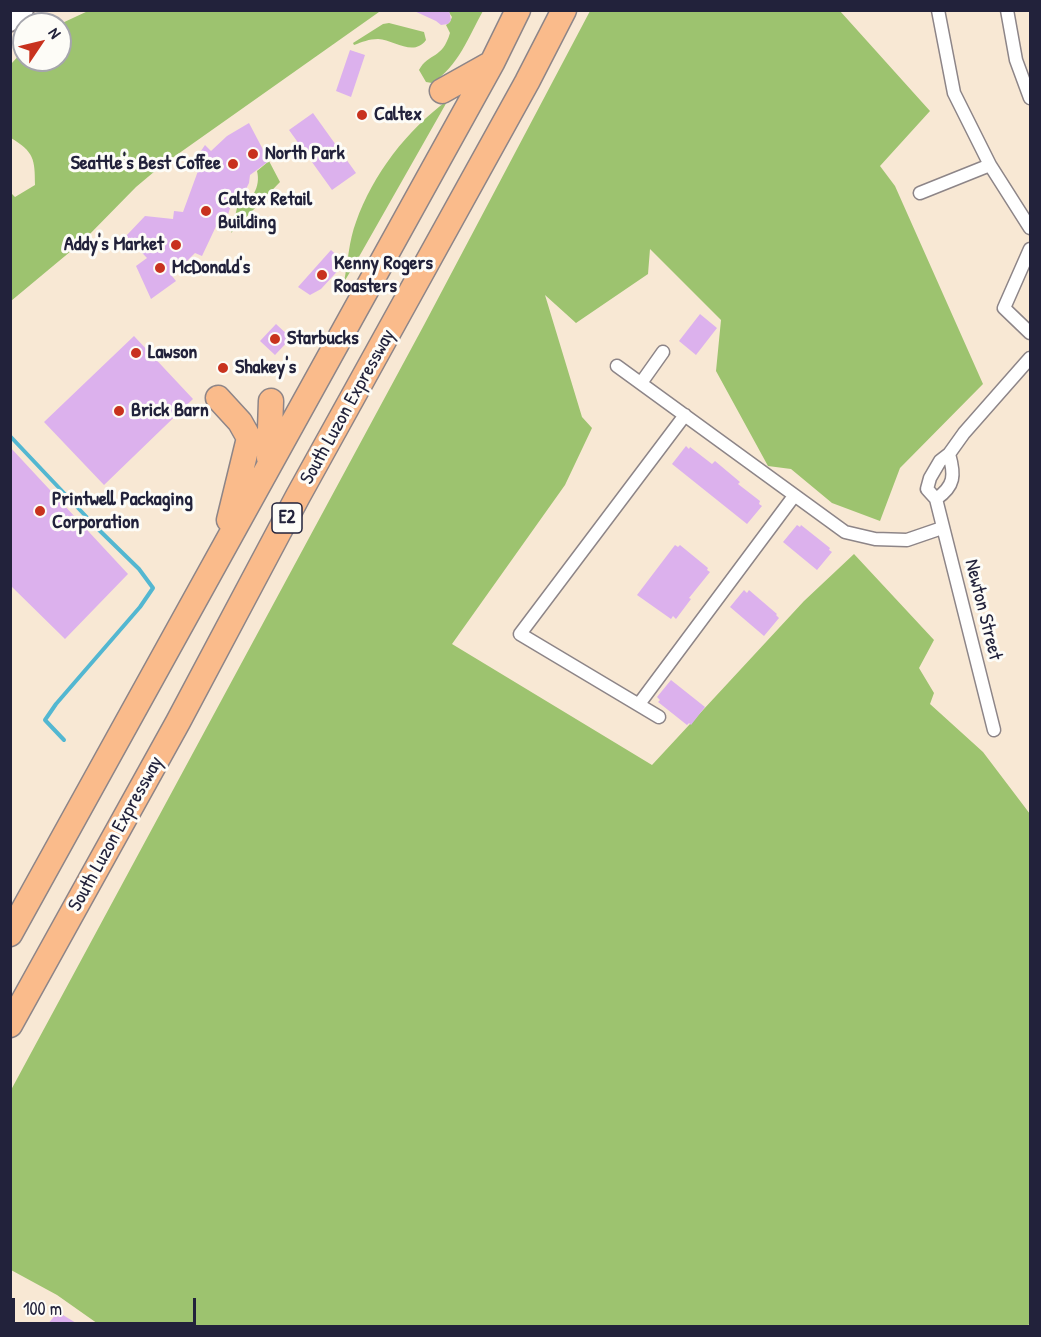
<!DOCTYPE html>
<html>
<head>
<meta charset="utf-8">
<style>
  body { margin:0 }
  #map { position:relative; width:1041px; height:1337px; overflow:hidden; background:#f8e8d4; font-family:"Patrick Hand",sans-serif }
  canvas { display:block }
  .frame { position:absolute; inset:0; border:12px solid #22223b; pointer-events:none }
  .north { position:absolute; left:12px; top:12px; width:60px; height:60px; box-sizing:border-box; background:#fdfcf7; border:2px solid #a5a5ac; border-radius:50%; rotate:55deg; font-size:16px; font-weight:700; line-height:24px; text-align:center; color:#22223b }
  .north::after { content:''; display:block; margin:auto; width:21px; height:27px; background:#c8321e; clip-path:polygon(50% 0,100% 100%,50% 72%,0 100%) }
  .scale { position:absolute; left:12px; top:1298px; width:184px; height:27px; box-sizing:border-box; border:3px solid #22223b; border-top:0; padding-left:8px; font-size:18px; line-height:21px; white-space:nowrap; color:#22223b; -webkit-text-stroke:4px #fdfcf7; paint-order:stroke }
</style>
</head>
<body>
<div id="map">
<canvas width="1041" height="1337"></canvas>
<div class="frame"></div>
<div class="north">N</div>
<div class="scale">100 m</div>
</div>
<script>
const g = document.querySelector('canvas').getContext('2d');
g.lineJoin = 'round';
function fillPath(path, color) { g.fillStyle = color; g.fill(path, 'evenodd'); }
function stroke(path, color, width, dash) { g.strokeStyle = color; g.lineWidth = width; g.lineCap = dash ? 'butt' : 'round'; g.setLineDash(dash || []); g.stroke(path); }
function write(font, color, halo, rows, align = 'center') {
  g.font = font + ' "Patrick Hand",sans-serif'; g.lineWidth = 6; g.setLineDash([]); g.textBaseline = 'middle'; g.strokeStyle = halo; g.fillStyle = color; for (const [text, x, y, turn = 0] of rows) {
    g.save(); g.translate(x, y); g.rotate((+turn || 0) * Math.PI / 180); g.textAlign = isNaN(turn) ? turn : align; if (halo) g.strokeText(text, 0, 0); g.fillText(text, 0, 0); g.restore();
  }
}
const green = new Path2D(`
  M88 11H385L379 12 161 166 136 187 83 241 11 301V193L15 197 35 185C35 159 34 152 11 138V64L24 50V60H60V24Z
  M448 11H483C469 36 458 67 432 83L426 82 419 70C429 52 442 60 450 33L446 25 450 22 452 17Z
  M590 11H840L930 111 880 166 895 186 983 384 900 468 880 521 832 503 791 469 768 466 716 371 721 320 650 249 648 274 576 323 545 295 582 417 592 428 565 485 452 644 652 765 804 601 854 554 934 640 919 668 934 693 930 704 983 752 1030 814V1324L1026 1326H101L57 1295 11 1270V1090L424 325Z
  M389 23 424 32 426 40C414 57 394 40 378 39 369 39 362 42 354 45L353 43 383 24Z
  M448 100 356 262 344 282C348 262 349 240 356 222 373 174 407 130 448 100Z
  M269 161 280 182 231 233 237 208C252 201 261 187 257 171Z`);
const stream = new Path2D(`
  M10 436 97 528 139 569 153 588 140 607 56 704 45 720 64 740`);
const building = new Path2D(`
  M412 10H449L451 20 448 24 441 25 436 21Z
  M350 50 365 55 351 97 336 91Z
  M313 113 356 173 332 190 289 130Z
  M249 123 269 161 250 175 249 183 245 191 232 202 226 221 219 220 202 256 195 253 172 276 176 281 151 299 136 266 147 258 126 236 145 216 173 219 174 211 183 212 198 171 190 167 205 145 211 151 227 136Z
  M331 250 345 263 321 289 310 295 298 287Z
  M700 314 717 328 696 355 679 341Z
  M276 324 291 338 275 355 260 341Z
  M134 336 193 399 104 485 44 422Z
  M686 446 689 449 690 447 712 464 715 461 740 482 738 484 760 501 759 504 762 506 747 524 672 464Z
  M10 447 128 574 65 639 10 585Z
  M797 525 800 527 801 525 830 548 829 550 832 552 817 570 783 542Z
  M675 545 678 547 680 545 708 568 707 570 710 572 689 598 691 599 676 619 673 616 671 619 637 595Z
  M744 590 747 593 749 590 777 614 776 615 779 618 764 636 730 607Z
  M671 680 705 707 691 725 689 723 687 725 658 702 660 700 657 697Z
  M58 1312 81 1326H46Z`);
const minor = new Path2D(`
  M938 10 954 93 990 165 1030 228
  M1007 10 1016 60 1030 98
  M920 193 990 165
  M1030 249 1004 308 1030 333
  M617 366 845 532 875 539 907 540 942 528
  M641 383 663 352
  M936 499C955 486 955 475 949 454
  M639 704 794 496
  M659 717 520 634 685 415
  M994 730 936 499 927 489 930 478 940 461 949 454 964 433 1030 358`);
const tertiary = new Path2D(`
  M10 23 25 10`);
const motorway = new Path2D(`
  M442 91 492 63
  M218 398 240 422 249 438 229 520
  M269 458 271 401
  M10 934 492 63 518 10
  M10 1025 178 722 298 496 527 82 564 10`);
const markers = [
  [362,115,6,"#c8321e"],
  [253,154,6,"#c8321e"],
  [233,164,6,"#c8321e"],
  [206,211,6,"#c8321e"],
  [176,245,6,"#c8321e"],
  [160,268,6,"#c8321e"],
  [322,275,6,"#c8321e"],
  [275,339,6,"#c8321e"],
  [136,353,6,"#c8321e"],
  [223,368,6,"#c8321e"],
  [119,411,6,"#c8321e"],
  [40,511,6,"#c8321e"]
];
const shields = [
  [287,518,30]
];
const shieldNames = [
  ["E2",287,518]
];
const poiNames = [
  ["Caltex",374,115],
  ["North Park",265,154],
  ["Seattle's Best Coffee",221,164,"right"],
  ["Caltex Retail",218,200],
  ["Building",218,223],
  ["Addy's Market",164,245,"right"],
  ["Kenny Rogers",334,264],
  ["Roasters",334,287],
  ["McDonald's",172,268],
  ["Starbucks",287,339],
  ["Lawson",148,353],
  ["Shakey's",235,368],
  ["Brick Barn",131,411],
  ["Printwell Packaging",52,500],
  ["Corporation",52,523]
];
const streetNames = [
  ["South Luzon Expressway",348,407,-61],
  ["Newton Street",983,610,76],
  ["South Luzon Expressway",116,834,-61]
];
fillPath(green, '#9dc36f');
stroke(stream, '#53b7d1', 4);
fillPath(building, '#dcb1ed');
stroke(minor, '#8d8588', 15);
stroke(tertiary, '#8d8588', 20);
stroke(motorway, '#8d8588', 27);
stroke(minor, '#fff', 12);
stroke(tertiary, '#fff', 16);
stroke(motorway, '#fabb8b', 24);
for (const [x, y, r, color] of markers) { const dot = new Path2D(); dot.arc(x, y, r, 0, 2 * Math.PI); g.fillStyle = color; g.fill(dot); stroke(dot, '#fdfcf7', 2); }
for (const [x, y, w] of shields) { const box = new Path2D(); box.roundRect(x - w / 2, y - 15, w, 30, 4.5); g.fillStyle = '#fdfcf7'; g.fill(box); stroke(box, '#22223b', 1.5); }
write('bold 18px', '#22223b', null, shieldNames);
write('bold 20px', '#22223b', '#fdfcf7', poiNames, 'left');
write('20px', '#22223b', '#fdfcf7', streetNames);
</script>
</body>
</html>
